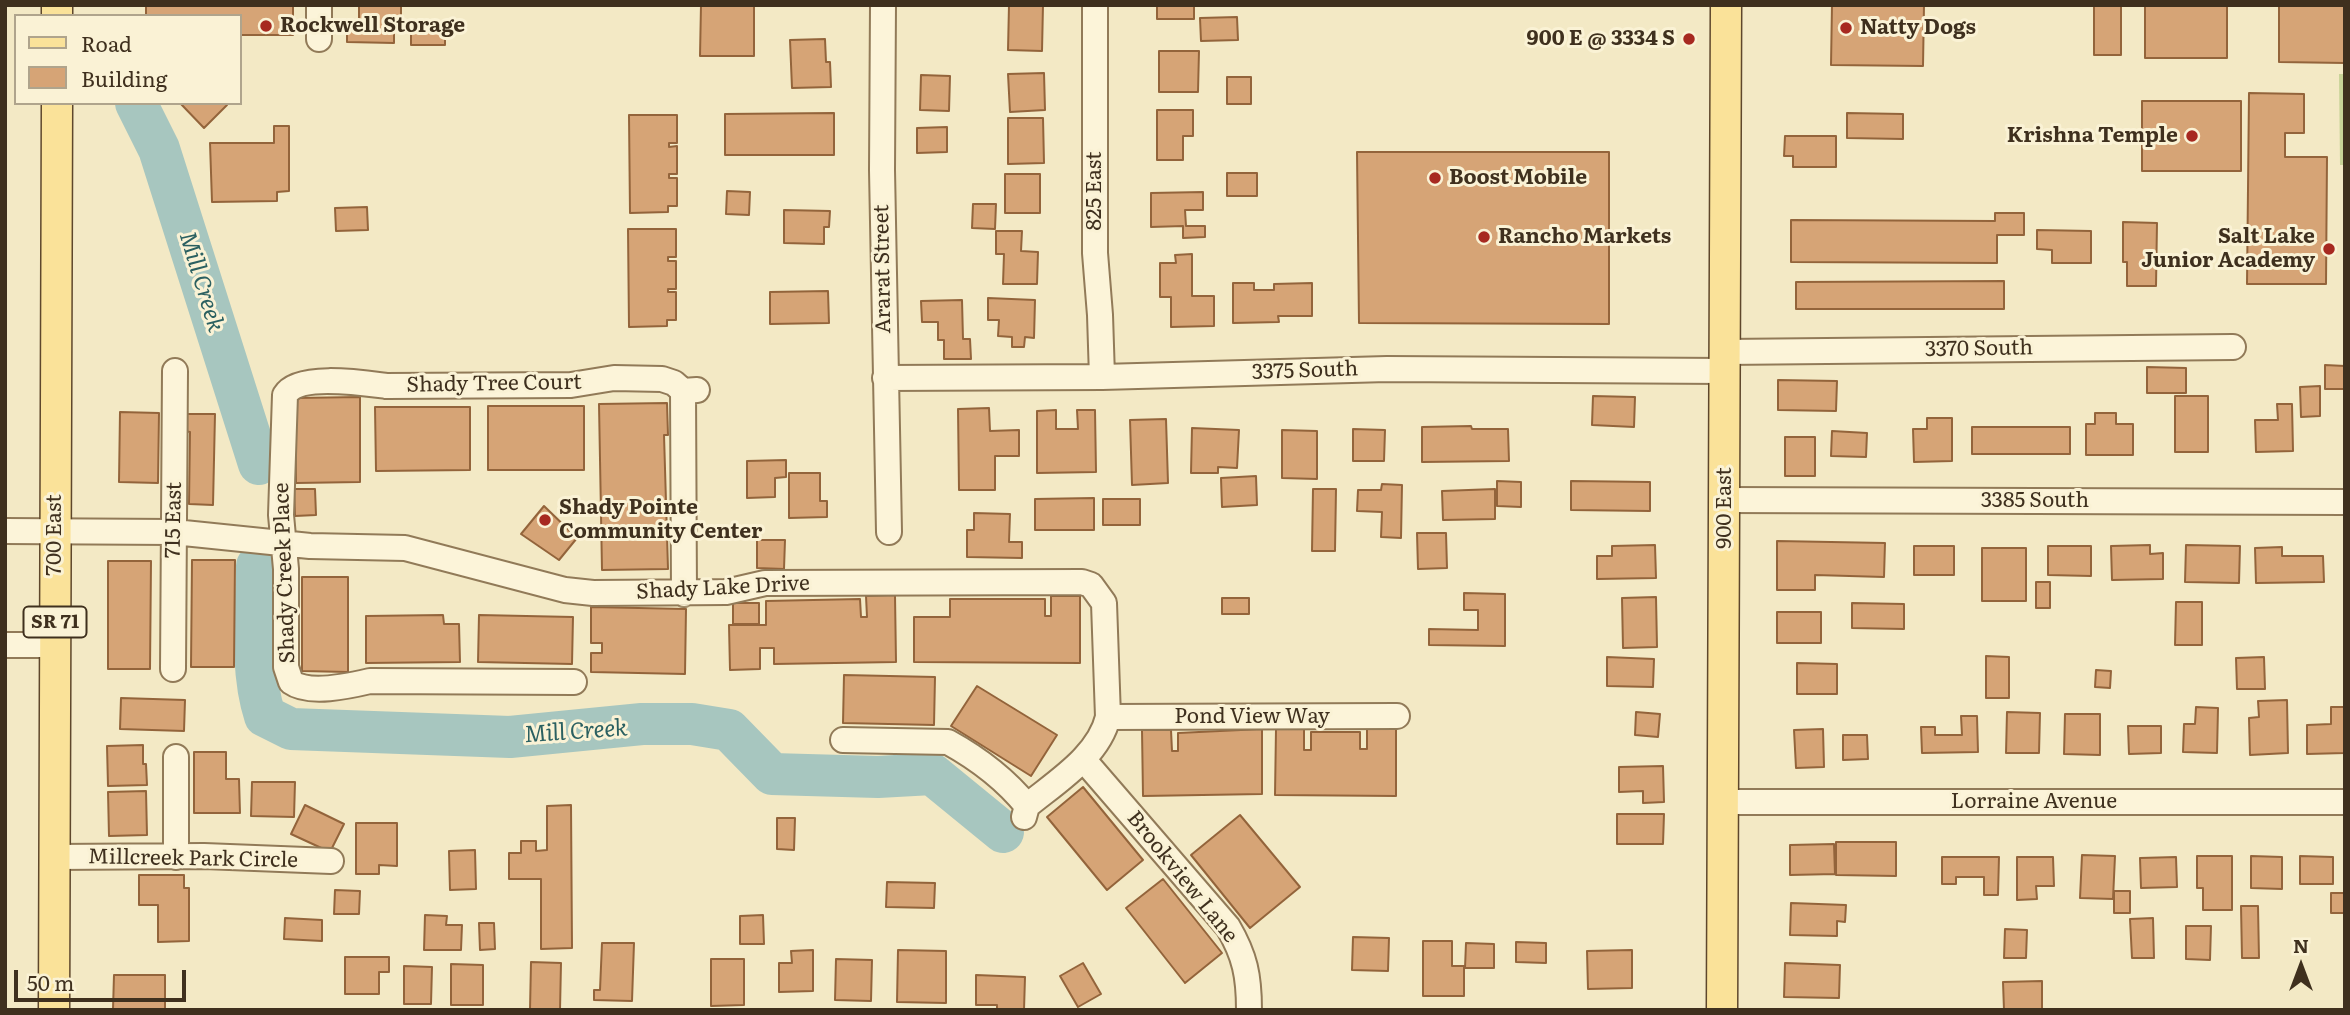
<!DOCTYPE html>
<html>
<head>
<meta charset="utf-8">
<style>
  body { margin:0 }
  #map { position:relative; width:2350px; height:1015px; overflow:hidden; background:#f3e9c5; font-family:Literata,serif }
  canvas { display:block }
  .frame { position:absolute; inset:0; border:7px solid #3f301e; pointer-events:none }
  .legend { position:absolute; left:14px; top:14px; width:228px; height:91px; box-sizing:border-box; background:#faf2d5; border:2px solid #afa48c; margin:0; padding:9px 12px; list-style:none; font-size:21px; color:#3f301e }
  .legend li { display:flex; align-items:center; gap:14px; height:35px }
  .legend b { width:35px; border:2px solid #afa48c }
  .north { position:absolute; left:2266px; top:931px; width:70px; height:70px; -webkit-text-stroke:5px #faf2d5; paint-order:stroke; rotate:0deg; font-size:19px; font-weight:700; line-height:28px; text-align:center; color:#3f301e }
  .north::after { content:''; display:block; margin:auto; width:24px; height:32px; background:#3f301e; clip-path:polygon(50% 0,100% 100%,50% 72%,0 100%) }
  .scale { position:absolute; left:14px; top:970px; width:172px; height:32px; box-sizing:border-box; border:4px solid #3f301e; border-top:0; padding-left:9px; font-size:21px; line-height:24px; white-space:nowrap; color:#3f301e; -webkit-text-stroke:5px #faf2d5; paint-order:stroke }
</style>
</head>
<body>
<div id="map">
<canvas width="2350" height="1015"></canvas>
<div class="frame"></div>
<ul class="legend">
<li><b style="height:9px;background:#fae299"></b>Road</li>
<li><b style="height:19px;background:#d6a476"></b>Building</li>
</ul>
<div class="north">N</div>
<div class="scale">50 m</div>
</div>
<script>
const g = document.querySelector('canvas').getContext('2d');
g.lineJoin = 'round';
function fillPath(path, color) { g.fillStyle = color; g.fill(path, 'evenodd'); }
function stroke(path, color, width, dash) { g.strokeStyle = color; g.lineWidth = width; g.lineCap = dash ? 'butt' : 'round'; g.setLineDash(dash || []); g.stroke(path); }
function write(font, color, halo, rows, align = 'center') {
  g.font = font + ' Literata,serif'; g.lineWidth = 6; g.setLineDash([]); g.textBaseline = 'middle'; g.strokeStyle = halo; g.fillStyle = color; for (const [text, x, y, turn = 0] of rows) {
    g.save(); g.translate(x, y); g.rotate((+turn || 0) * Math.PI / 180); g.textAlign = isNaN(turn) ? turn : align; if (halo) g.strokeText(text, 0, 0); g.fillText(text, 0, 0); g.restore();
  }
}
const green = new Path2D(`
  M2339 74H2345V165H2340Z`);
const river = new Path2D(`
  M136 103 159 149 259 464
  M257 566C256 613 250 671 265 716L291 729 510 737 642 724H692L729 730 772 774 878 777 932 774 1003 832`);
const building = new Path2D(`
  M146 5H293V35H240V16H146Z
  M359 5H401V24H394V43L347 42V26H359Z
  M701 5H754V56H700Z
  M1009 5H1043L1042 51 1008 50Z
  M1157 5H1194V19H1157Z
  M1832 5H1924L1923 66 1831 65Z
  M2094 5H2121V55H2094Z
  M2145 5H2227V58H2145Z
  M2279 5H2345V63L2279 62Z
  M1237 17 1238 40 1201 41 1200 18Z
  M411 21 445 22V45H411Z
  M825 39 826 62H830L831 87 792 88 790 40Z
  M1159 51H1199L1198 92H1159Z
  M1044 73 1045 110 1010 112 1008 74Z
  M921 75 950 76 949 111 920 110Z
  M1227 77H1251V104H1227Z
  M2249 93 2304 94V133H2285V157H2327L2326 284H2247Z
  M2142 101H2241V171H2142Z
  M180 103H225L227 105 204 128Z
  M1157 110H1193V136H1183V160H1157Z
  M834 113V155H725V114Z
  M1847 113 1903 114V139L1847 138Z
  M629 115H677V143H669V147L677 146V174H669V178H677V206H668V212L630 213Z
  M1008 118H1043L1044 163 1008 164Z
  M274 126H289V191L277 192V201L212 202 210 143H274Z
  M947 127V152L917 153V128Z
  M1785 136H1836V167H1793V156H1784Z
  M1357 152H1609V324L1359 323Z
  M1227 173H1257V196H1227Z
  M1005 174H1040V213H1005Z
  M727 191 750 192 749 215 726 214Z
  M1203 192V210H1185L1186 226H1205V237L1183 238V226L1151 227V193Z
  M973 204H996L995 229 972 228Z
  M367 207 368 230 336 231 335 208Z
  M784 210 830 211 829 227H824V244L784 243Z
  M1995 213H2024V235H1997V263L1791 262V220L1995 221Z
  M2123 222 2157 223 2156 286H2127V262H2123Z
  M628 229H676V257H668V261H676V289H668V292H676V320H667V326L629 327Z
  M2037 230 2091 231V263H2052V250L2037 249Z
  M996 231H1022L1021 251 1038 252 1037 284H1003L1004 254H996Z
  M1192 254V296H1214V326L1171 327V297H1160V263H1176L1175 255Z
  M2004 281V309H1796V282Z
  M1233 283H1254V290H1274V284L1312 283V316H1278L1279 322 1233 323Z
  M828 291 829 323 770 324V292Z
  M988 298 1035 300 1034 338 1025 337 1024 347H1012V337L998 336 999 320H988Z
  M962 300 963 339H970L971 359H944V340H938V322H922L921 301Z
  M2325 365 2345 366V389H2325Z
  M2147 367 2186 368V393H2147Z
  M1778 380 1837 381 1836 411 1778 410Z
  M2320 386V416L2301 417 2300 387Z
  M1593 396 1635 397 1634 427 1592 425Z
  M2175 396H2208V452H2175Z
  M360 397V482L296 483 295 398Z
  M667 403 668 435H664L668 569 602 570 599 404Z
  M2277 404H2292L2293 451 2256 452 2255 420H2278Z
  M488 406H584V470H488Z
  M375 407H470V470L376 471Z
  M989 408 990 431 1019 430V456H995V490H959L958 409Z
  M1056 410V429H1078L1077 410H1095L1096 472 1037 473V411Z
  M120 412 159 413 158 483 119 482Z
  M2095 413H2116V424H2133V455H2086V424H2095Z
  M184 414H215L213 505 189 504 190 432 184 431Z
  M1927 418H1952V461L1914 462 1913 429H1927Z
  M1166 419 1168 483 1132 485 1130 420Z
  M1471 426 1472 429H1508L1509 461 1422 462V427Z
  M1972 427H2070V454H1972Z
  M1192 428 1239 430 1237 468 1218 467V473H1191Z
  M1353 429 1385 430 1384 461H1353Z
  M1282 430 1317 431V479L1282 478Z
  M1832 431 1867 433 1866 457 1831 456Z
  M1785 437H1815V476H1785Z
  M786 460V477L775 478V497L747 498V461Z
  M789 473H820V501H827V517L789 518Z
  M1256 476 1257 505 1222 507 1221 478Z
  M1497 481 1521 482V507L1497 506Z
  M1571 481 1650 482V511L1571 510Z
  M1382 484 1402 485 1401 538 1381 537 1382 512 1357 511 1358 490H1381Z
  M294 489H315L316 515 295 516Z
  M1313 489H1336L1335 551H1312Z
  M1495 489V519L1443 520 1442 491Z
  M1094 498V530H1035V499Z
  M1103 499H1140V525H1103Z
  M544 506 577 538 559 560 521 534Z
  M974 513 1010 514 1009 542H1022V558L967 557V530H974Z
  M1417 533H1446L1447 568 1418 569Z
  M757 540H785L784 569 757 568Z
  M1777 541 1885 543 1884 577 1815 575V590H1777Z
  M1655 545 1656 578 1597 579V556H1612V546Z
  M2150 545V554L2163 553V579L2112 580 2111 546Z
  M2186 545 2240 546 2239 583 2185 582Z
  M1914 546H1954V575H1914Z
  M2048 546H2091V576L2048 575Z
  M2282 547V556H2323L2324 582 2256 583 2255 548Z
  M1982 548H2026V601H1982Z
  M192 560H235L234 667H191Z
  M108 561H151L150 669H108Z
  M302 577H348V672L302 671Z
  M2036 582H2050V608H2036Z
  M1464 593 1505 594V646L1429 645V629L1478 630V610H1464Z
  M895 595 896 662 774 664V648H760V669L730 670 729 625H766V601L860 599 861 617H867L866 596Z
  M1051 596H1080V663L914 662V617H950V599H1045V616H1051Z
  M1656 597 1657 647 1623 648 1622 598Z
  M1222 598H1249V614H1222Z
  M2176 602H2202V645H2175Z
  M733 603H759V624H733Z
  M1852 603 1904 604V629L1852 628Z
  M591 607 686 609 685 674 591 672V653H602V643H591Z
  M1777 612H1821V643H1777Z
  M443 615 444 624H459L460 662 366 663V616Z
  M479 615 573 617 572 664 478 662Z
  M1986 656 2009 657V698H1986Z
  M1607 657 1654 659 1653 687 1607 686Z
  M2264 657 2265 689H2237L2236 658Z
  M1797 663 1837 664V694H1797Z
  M2096 670 2111 671 2110 688 2095 687Z
  M844 675 935 677 934 725 843 723Z
  M977 686 1057 735 1031 776 951 726Z
  M121 698 185 700 184 731 120 729Z
  M2287 700 2288 753 2250 755 2249 718 2259 717 2258 701Z
  M2196 707 2218 708 2217 753 2183 752 2184 724H2195Z
  M2331 707H2345V753L2307 754V725L2331 724Z
  M1636 712 1660 714 1658 737 1635 735Z
  M2007 712 2040 713 2039 753H2006Z
  M2065 714H2100V755L2064 754Z
  M1961 716H1977L1978 752 1922 753 1921 727H1935V735H1962Z
  M2128 726H2161V753L2129 754Z
  M1367 728H1396V796L1275 795 1276 729H1304V750H1311V732H1360V749H1367Z
  M1262 729V794L1143 796 1142 730H1171L1172 751H1178V733Z
  M1823 729 1824 767 1796 768 1794 730Z
  M1843 735H1867L1868 759 1843 760Z
  M143 745V764H146L147 785 108 786 107 746Z
  M194 752H226V779H239L240 813H194Z
  M1663 766 1664 802 1643 803V791L1619 792V767Z
  M252 782H295L294 817 251 816Z
  M1083 787 1143 860 1107 890 1047 817Z
  M146 791 147 835 109 836 108 792Z
  M305 805 344 824 330 852 291 834Z
  M571 805 572 948 541 949V879H509V853H521V841H536V851L547 850V806Z
  M1617 814H1664L1663 844H1617Z
  M1240 815 1300 887 1250 928 1191 855Z
  M777 818H795L794 850 777 849Z
  M356 823H397V866L379 865V874H356Z
  M1836 842H1896V876L1836 875Z
  M1834 844 1835 874 1790 875V845Z
  M475 850 476 889 450 890 449 851Z
  M2082 855 2115 856 2113 899 2080 898Z
  M2197 856H2232V910H2203V888H2197Z
  M2251 856 2282 857V889L2251 888Z
  M2300 856 2333 857V884H2300Z
  M1942 857H1999L1998 895H1984V877H1956V884H1942Z
  M2017 857H2053L2054 886H2036L2037 899 2017 900Z
  M2176 857 2177 887 2141 888 2140 858Z
  M139 875H184V888H189V941L158 942V905H139Z
  M1163 879 1222 953 1185 983 1126 908Z
  M887 882 935 883 934 908 886 907Z
  M335 890 360 891 359 914H334Z
  M2114 891H2130V913H2114Z
  M2331 893H2345L2344 913H2331Z
  M1791 903 1846 905 1845 922 1837 921V936L1790 935Z
  M2241 906H2258L2259 958H2242Z
  M425 915 447 916 446 925H462L461 950H424Z
  M763 915 764 944H740V916Z
  M285 918 322 920V941L284 939Z
  M2153 918 2154 958H2132L2130 919Z
  M479 923H494L495 949 480 950Z
  M2186 926H2211L2210 960 2186 959Z
  M2005 929 2027 930 2026 958H2004Z
  M1353 937 1389 938 1388 971 1352 970Z
  M1423 941H1452V966H1464V996H1423Z
  M1516 942 1546 943V963L1516 962Z
  M602 943H634L632 1001 594 1000V990H600Z
  M1466 943 1494 944V968H1465Z
  M813 950V991L779 992V963H792L791 951Z
  M898 950 946 951V1003L897 1002Z
  M1632 950V988L1588 989 1587 951Z
  M345 957H389V972H379V994H345Z
  M711 959H744V1005L711 1006Z
  M836 959 872 960 871 1001 835 1000Z
  M531 962 561 963 560 1010H530Z
  M1083 963 1101 994 1078 1007 1060 976Z
  M1785 963 1840 965 1839 998 1784 997Z
  M451 964 483 965V1005H451Z
  M404 966 432 967 431 1004H404Z
  M114 975H165V1010L113 1009Z
  M976 975 1025 977 1024 1010H997V1005H976Z
  M2042 981V1010H2004L2003 982Z`);
const minor = new Path2D(`
  M883 5 882 170 889 532
  M1095 5V253L1100 315 1102 377
  M319 39V5
  M1725 352 2233 347
  M885 378 1102 377 1387 369 1725 371
  M683 391 684 594
  M1725 500 2345 502
  M5 531 174 532 310 546 405 548 565 590 593 593 726 592 765 583 1082 582 1091 585 1104 603 1108 717C1099 756 1056 782 1027 806L1024 817
  M5 645H55
  M173 669 175 371
  M574 682 370 681C349 686 309 695 291 682L286 667V569L281 515 285 395C298 373 363 383 386 386L571 385 614 378 662 379 674 383 683 391 697 390
  M1108 717 1397 716
  M843 740 948 742C977 758 1006 780 1027 806
  M176 757V857
  M1083 759 1228 927C1245 956 1249 976 1249 1010
  M1724 802H2345
  M54 857 204 856 331 861`);
const major = new Path2D(`
  M57 16V5
  M54 1010 57 103
  M1722 1010 1726 5`);
const markers = [
  [266,26,7,"#a72920"],
  [1846,28,7,"#a72920"],
  [1689,39,7,"#a72920"],
  [2192,136,7,"#a72920"],
  [1435,178,7,"#a72920"],
  [1484,237,7,"#a72920"],
  [2329,249,7,"#a72920"],
  [545,520,7,"#a72920"]
];
const shields = [
  [55,622,63]
];
const shieldNames = [
  ["SR 71",55,622]
];
const poiNames = [
  ["Rockwell Storage",280,26],
  ["Natty Dogs",1860,28],
  ["900 E @ 3334 S",1675,39,"right"],
  ["Krishna Temple",2178,136,"right"],
  ["Boost Mobile",1449,178],
  ["Rancho Markets",1498,237],
  ["Salt Lake",2315,237,"right"],
  ["Junior Academy",2315,261,"right"],
  ["Shady Pointe",559,508],
  ["Community Center",559,532]
];
const streetNames = [
  ["825 East",1095,191,-90],
  ["Ararat Street",883,269,-91],
  ["3370 South",1979,349,-1],
  ["3375 South",1305,371,-2],
  ["Shady Tree Court",494,384,-1],
  ["3385 South",2035,501],
  ["900 East",1725,508,-90],
  ["715 East",174,520,-89],
  ["700 East",55,535,-90],
  ["Shady Creek Place",285,573,-92],
  ["Shady Lake Drive",723,588,-3],
  ["Pond View Way",1252,717],
  ["Lorraine Avenue",2034,802],
  ["Millcreek Park Circle",193,859,1],
  ["Brookview Lane",1182,877,51]
];
const waterNames = [
  ["Mill Creek",201,282,73],
  ["Mill Creek",576,732,-4]
];
fillPath(green, '#c8d397');
stroke(river, '#a7c6bf', 42);
fillPath(building, '#d6a476');
stroke(building, '#93643b', 2);
stroke(minor, '#917a58', 28);
stroke(major, '#5e472c', 33);
stroke(minor, '#fcf4d9', 24);
stroke(major, '#fae299', 30);
for (const [x, y, r, color] of markers) { const dot = new Path2D(); dot.arc(x, y, r, 0, 2 * Math.PI); g.fillStyle = color; g.fill(dot); stroke(dot, '#faf2d5', 2.5); }
for (const [x, y, w] of shields) { const box = new Path2D(); box.roundRect(x - w / 2, y - 15.5, w, 31, 5); g.fillStyle = '#faf2d5'; g.fill(box); stroke(box, '#3f301e', 2); }
write('bold 19px', '#3f301e', null, shieldNames);
write('bold 21px', '#3f301e', '#faf2d5', poiNames, 'left');
write('21px', '#3f301e', '#faf2d5', streetNames);
write('italic 23px', '#2b6061', '#faf2d5', waterNames);
</script>
</body>
</html>
